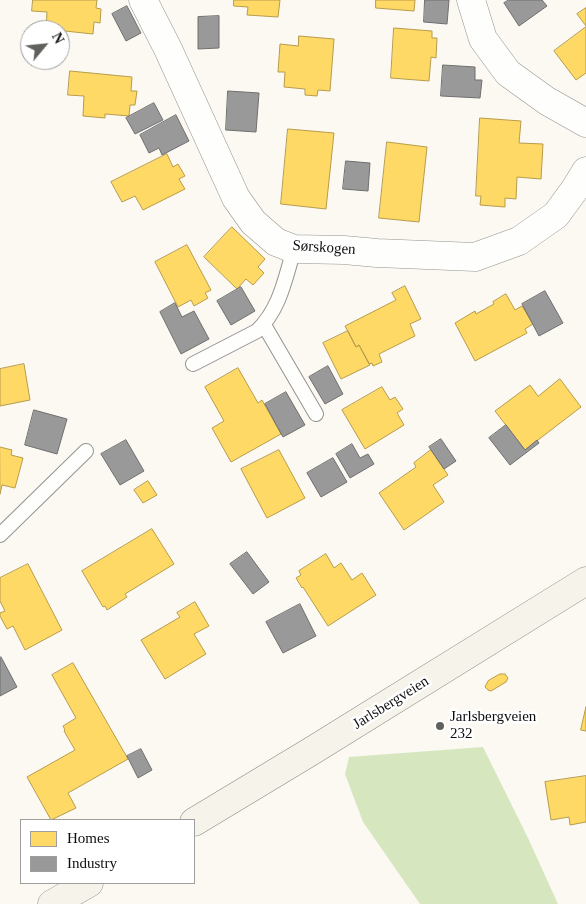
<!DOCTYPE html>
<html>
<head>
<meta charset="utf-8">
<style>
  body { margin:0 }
  #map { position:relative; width:586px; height:904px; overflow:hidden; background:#fbf9f2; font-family:Georgia,serif }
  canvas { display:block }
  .legend { position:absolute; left:20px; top:819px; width:175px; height:65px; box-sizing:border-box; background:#fff; border:1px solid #9e9e9e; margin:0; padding:6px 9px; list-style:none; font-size:15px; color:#0d0d0d }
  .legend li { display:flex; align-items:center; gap:10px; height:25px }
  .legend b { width:25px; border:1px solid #9e9e9e }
  .north { position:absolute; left:20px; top:20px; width:50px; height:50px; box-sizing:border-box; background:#fff; border:1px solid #9e9e9e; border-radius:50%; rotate:62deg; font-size:14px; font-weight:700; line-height:20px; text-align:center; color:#0d0d0d }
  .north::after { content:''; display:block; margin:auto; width:18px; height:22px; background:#60605d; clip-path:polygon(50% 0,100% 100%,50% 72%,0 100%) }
</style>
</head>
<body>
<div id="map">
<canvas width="586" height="904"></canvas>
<ul class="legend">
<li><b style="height:14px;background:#ffd966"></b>Homes</li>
<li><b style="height:14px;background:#999"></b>Industry</li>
</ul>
<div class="north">N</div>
</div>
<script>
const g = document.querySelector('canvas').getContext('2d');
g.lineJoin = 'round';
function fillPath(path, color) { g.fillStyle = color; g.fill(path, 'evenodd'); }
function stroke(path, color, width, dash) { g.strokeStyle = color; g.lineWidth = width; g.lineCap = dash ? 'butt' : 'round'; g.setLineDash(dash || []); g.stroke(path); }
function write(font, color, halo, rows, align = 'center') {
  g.font = font + ' Georgia,serif'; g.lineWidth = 5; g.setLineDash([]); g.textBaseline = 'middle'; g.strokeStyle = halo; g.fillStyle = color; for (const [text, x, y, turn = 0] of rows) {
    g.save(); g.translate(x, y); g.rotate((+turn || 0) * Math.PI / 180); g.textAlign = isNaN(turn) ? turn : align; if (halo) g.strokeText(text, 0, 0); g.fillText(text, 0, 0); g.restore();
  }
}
const forest = new Path2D(`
  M483 747 528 838 558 904H420L363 822 345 774 349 757Z`);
const homes = new Path2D(`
  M33 0H97L96 8 101 9 100 23 94 22 93 34 46 29 47 12 32 11Z
  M234 0H280L278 17 247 15 248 7 234 6Z
  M376 0H415L414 11 376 8Z
  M586 8V26L577 14Z
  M586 27V73L576 80 554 51Z
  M394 28 432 31V38H437L436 58 431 57 429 81 391 78Z
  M299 36 334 39 330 91 318 90 317 96 305 95V89L284 87 285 72H278L280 44 298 46Z
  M70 71 132 77 131 91H137L135 105H130L129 116 105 114V118L83 116 84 96 68 95Z
  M480 118 521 121 519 143 543 144 541 179 517 177 516 199 505 198V207L480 205 481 196H476Z
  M288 129 334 133 326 209 281 204Z
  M387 142 427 147 419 222 379 218Z
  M167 154 173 167 178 164 185 176 179 179 185 189 143 210 135 196 122 202 111 182Z
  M232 227 265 259 258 267 264 273 253 285 246 279 237 289 204 257Z
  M187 245 211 290 205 293 208 298 194 306 191 300 178 307 155 262Z
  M405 286 421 319 410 324 415 336 379 354 382 362 373 366 372 363 369 364 359 345 356 347 345 326 396 300 392 293Z
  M506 294 515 310 522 306 533 324 525 329 527 333 475 361 455 323 475 311 476 314 494 304 493 302Z
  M348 331 356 347 359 345 370 365 341 379 323 343Z
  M24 364 30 400 0 406V369Z
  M238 368 258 403 262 400 281 434 231 462 212 428 224 421 205 387Z
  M560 379 581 407 525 450 495 411 530 385 538 396Z
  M382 387 390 400 395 397 403 409 397 413 404 425 365 449 342 410Z
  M0 447 12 450 11 455 23 458 15 488 2 485 0 494Z
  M279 450 305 498 267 518 241 469Z
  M431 450 448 475 433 485 444 502 404 530 379 493 416 467 414 463Z
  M148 481 157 495 143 503 134 490Z
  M152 529 174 564 125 594 127 597 107 610 105 606 103 607 82 571Z
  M326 554 334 568 341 563 352 580 362 573 376 595 328 626 303 587 302 588 296 578 301 575 299 571Z
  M28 564 62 630 25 650 13 626 7 629 0 616V613L5 611 0 601V578Z
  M195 602 209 626 194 634 206 654 165 679 141 640 180 617 177 613Z
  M73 663 128 759 68 793 76 808 51 820 27 777 75 750 64 731 65 730 63 726 76 718 52 675Z
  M500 674H505L508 678 506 682 491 691 488 690 485 687 488 681Z
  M586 707V731L581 730Z
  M586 776V822L570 825 569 817 551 820 545 782Z`);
const industry = new Path2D(`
  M425 0H449L447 24 424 22Z
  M509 0H542L547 6 519 26 504 3Z
  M127 6 141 33 126 41 112 14Z
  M219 16V48L198 49V17Z
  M443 65 475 67V80H482L480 98 441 96Z
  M228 91 259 93 256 132 226 130Z
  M154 103 163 120 135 134 126 118Z
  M176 115 189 141 162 155 159 148 149 153 140 135Z
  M346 161 370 163 368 191 343 189Z
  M241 287 255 311 231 325 217 301Z
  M545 291 563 323 539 336 522 304Z
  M175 303 182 317 194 311 209 339 181 354 160 312Z
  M328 366 343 394 325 404 309 377Z
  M286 392 305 425 283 437 265 404Z
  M34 410 67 419 57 454 25 445Z
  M506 425 525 450 537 440 539 443 510 465 489 438Z
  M441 439 456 461 444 469 429 447Z
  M126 440 144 471 120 485 101 454Z
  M352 444 360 458 368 454 374 464 350 478 336 454Z
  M333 458 347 482 321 497 307 473Z
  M247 552 269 582 253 594 230 564Z
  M300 604 316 636 283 653 266 622Z
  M1 657 17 687 0 696V658Z
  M141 749 152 770 138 778 127 756Z`);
const lane = new Path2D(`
  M264 325 316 414
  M193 364 257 331C280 309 285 279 294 249
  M0 535 86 451`);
const street = new Path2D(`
  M143 0 168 49 236 198 253 222 276 242 294 249 344 250 377 253 475 257 519 241 556 215 575 189 586 171
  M471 0 483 39 508 73 547 101 586 123`);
const secondary = new Path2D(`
  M194 822 310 752 586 581
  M52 904 89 883`);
const markers = [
  [440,726,5,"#60605d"]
];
const streetNames = [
  ["Sørskogen",324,248,4],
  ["Jarlsbergveien",391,703,-32]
];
const poiNames = [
  ["Jarlsbergveien",450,717],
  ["232",450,734]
];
fillPath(forest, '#d6e7c0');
fillPath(homes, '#ffd966');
stroke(homes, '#b69c4b', 1);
fillPath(industry, '#999');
stroke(industry, '#6f6f6f', 1);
stroke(lane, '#949390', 16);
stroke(street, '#949390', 29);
stroke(secondary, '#8b8a87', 29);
stroke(lane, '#fefefd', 14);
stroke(street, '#fefefd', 28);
stroke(secondary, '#f5f3ea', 28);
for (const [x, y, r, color] of markers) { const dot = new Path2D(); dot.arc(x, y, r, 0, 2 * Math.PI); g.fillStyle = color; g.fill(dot); stroke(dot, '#fff', 2); }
write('15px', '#0d0d0d', '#fff', streetNames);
write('15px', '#0d0d0d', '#fff', poiNames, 'left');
</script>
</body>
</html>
